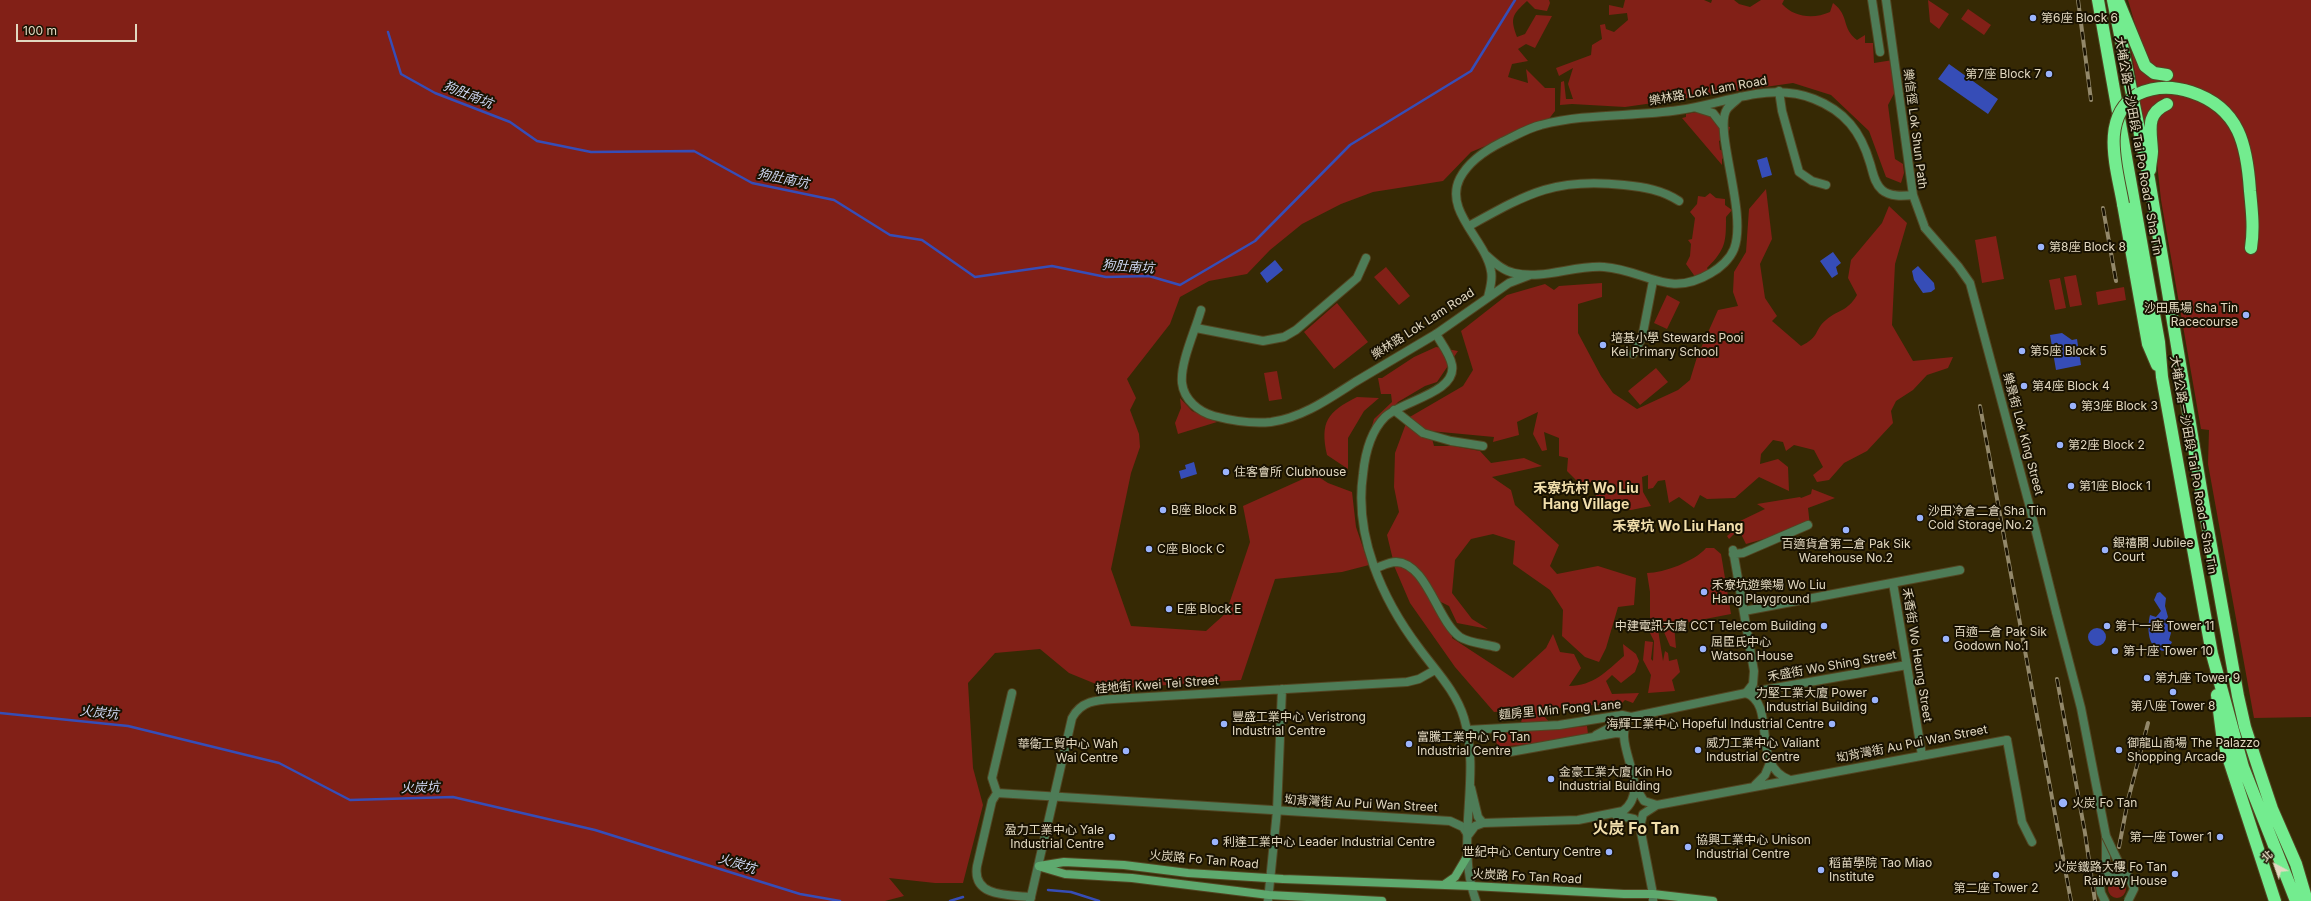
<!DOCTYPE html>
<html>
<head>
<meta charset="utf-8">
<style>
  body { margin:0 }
  #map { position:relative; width:2311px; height:901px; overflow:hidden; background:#362904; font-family:Inter,"Noto Sans TC",sans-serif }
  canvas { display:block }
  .north { position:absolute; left:2255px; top:845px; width:40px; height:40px; -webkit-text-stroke:3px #191202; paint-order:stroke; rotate:319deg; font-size:11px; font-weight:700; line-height:16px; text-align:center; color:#e2d8c0 }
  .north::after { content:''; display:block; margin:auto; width:14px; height:18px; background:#e2d8c0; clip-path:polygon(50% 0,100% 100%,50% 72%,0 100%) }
  .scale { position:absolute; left:16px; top:24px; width:121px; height:18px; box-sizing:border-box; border:2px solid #e2d8c0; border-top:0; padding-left:5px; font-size:12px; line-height:14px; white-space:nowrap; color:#e2d8c0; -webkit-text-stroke:3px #191202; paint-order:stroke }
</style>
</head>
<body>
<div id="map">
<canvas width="2311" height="901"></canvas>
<div class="north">北</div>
<div class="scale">100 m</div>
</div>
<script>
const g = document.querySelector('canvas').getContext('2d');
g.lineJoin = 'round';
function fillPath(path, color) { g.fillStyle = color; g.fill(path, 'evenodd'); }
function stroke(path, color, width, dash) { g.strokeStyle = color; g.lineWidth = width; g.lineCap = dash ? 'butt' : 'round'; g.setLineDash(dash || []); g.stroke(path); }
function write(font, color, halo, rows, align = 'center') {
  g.font = font + ' Inter,"Noto Sans TC",sans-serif'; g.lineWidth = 4; g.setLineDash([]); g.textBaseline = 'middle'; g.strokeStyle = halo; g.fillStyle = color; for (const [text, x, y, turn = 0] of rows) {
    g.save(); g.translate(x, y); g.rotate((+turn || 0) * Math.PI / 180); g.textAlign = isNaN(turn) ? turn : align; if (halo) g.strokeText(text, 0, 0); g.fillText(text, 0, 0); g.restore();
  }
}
const green = new Path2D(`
  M0 0H1549L1550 3 1547 11 1535 9 1527 1C1512 15 1510 18 1517 37L1525 34 1536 15 1552 16 1535 48 1526 44 1518 49 1528 61 1512 64 1508 77 1528 83 1526 69 1545 88H1555V111L1548 120 1471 152 1443 181 1373 192 1341 204 1302 224 1270 250 1247 274 1209 281 1180 297 1170 324 1127 379 1136 398 1130 410 1139 434 1140 447 1131 473 1111 569 1131 626 1206 631 1226 613 1250 542 1243 506 1314 474 1328 483 1352 492 1356 527 1369 565 1342 572 1275 579 1241 680 1108 689 1069 673 1040 649 995 653 968 683 973 768 983 805 963 883H935L889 878 904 896 885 901H0Z
  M1625 0H1704L1711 3 1712 0H1734L1739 4 1750 7 1761 0H1784L1782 4C1795 18 1814 19 1830 12L1833 3C1850 16 1841 28 1857 40L1865 35V43H1873L1874 63 1893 60 1898 86 1888 105 1895 159 1903 164 1904 173 1901 183 1886 177 1869 131 1831 95 1793 83 1625 107 1572 104 1560 105 1561 82 1564 81 1566 99H1573L1568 84 1573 68 1559 76 1556 68 1591 55 1592 45 1602 39 1600 25 1605 24 1606 29 1614 32 1628 20 1627 13 1609 15V5L1623 8Z
  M1928 0 1949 14 1939 29 1930 22Z
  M2128 0H2311V717L2254 718 2208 464 2209 430 2201 429 2161 200 2154 135 2146 136 2130 44 2140 41Z
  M1968 9 1991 25 1984 35 1961 19Z
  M1697 112H1718L1715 122 1716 125 1730 127 1728 135 1719 141 1720 150 1731 151 1732 162 1726 163 1722 158V165L1682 118 1686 117V114Z
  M1766 189 1772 239 1760 264 1765 298 1777 316 1772 321 1801 346C1820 337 1814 330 1826 320 1839 309 1847 312 1857 295L1848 278 1851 260 1882 223 1889 206 1907 223 1895 264 1892 325 1913 361 1953 357 1948 368 1927 375 1913 390 1896 401 1891 411 1893 423 1867 451 1844 463 1829 480 1817 482 1813 475 1823 467 1814 450 1794 445 1786 451 1783 442 1773 440 1761 454 1760 464 1778 459 1788 467 1789 491 1759 477 1735 498 1707 499 1700 495 1694 508 1679 497 1669 503 1665 480 1658 481 1653 488 1648 489V475L1642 477 1643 492 1651 506 1631 510 1596 508V482L1579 483 1567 471 1568 458 1559 456V438L1544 432 1547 450 1542 451 1533 434 1538 412 1517 422 1519 435 1493 442 1494 437 1430 431 1434 446H1453L1480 451 1491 463 1524 458 1542 466 1492 477 1511 490 1515 505 1559 545 1550 566 1557 574 1598 566 1636 578 1634 605 1618 607 1606 648 1599 662 1585 657 1562 636 1563 610 1550 590 1513 564 1515 541 1493 534 1471 539 1455 560 1452 593 1472 619 1488 629 1457 623 1449 606 1439 601 1452 622V638L1513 678 1546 648 1553 634 1560 652 1574 654 1581 668 1569 686C1593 686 1607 671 1624 656L1623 644 1636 654 1639 661 1635 672 1621 683 1612 675 1606 681 1612 694 1639 693 1633 703 1625 700 1620 705H1593L1538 710 1556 729 1587 726 1588 734 1530 744 1499 747 1494 739V732L1520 731 1523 710 1494 712 1455 667 1410 603 1395 568 1387 535 1399 512 1394 487 1395 453 1408 418 1463 386 1473 370 1461 331 1507 295 1545 284 1554 290 1559 286 1602 283V297L1578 304V333L1601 376 1613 393 1637 409 1678 390 1690 380 1697 357 1718 310 1738 306 1733 292 1734 272 1746 252 1749 209Z
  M1710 193 1716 198 1725 199V205L1732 210 1726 217C1726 242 1726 249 1707 268L1709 271 1696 278 1686 264 1690 256 1691 244 1688 240 1692 239 1695 218 1690 212 1697 204 1698 196 1705 197Z
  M1996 236 2004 279 1982 283 1975 240Z
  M1386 267 1410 296 1399 305 1374 277Z
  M2076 275 2082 305 2070 307 2064 277Z
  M2060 278 2066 308 2055 310 2049 280Z
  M2124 287 2126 300 2098 305 2096 292Z
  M1667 295 1680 302 1667 329 1654 323Z
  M1337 303 1368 342 1334 369 1304 332Z
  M1436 347 1458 351 1437 382 1425 386 1398 402 1370 433 1374 419 1392 402 1391 394H1381L1378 378H1382L1414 357Z
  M1656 368 1668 382 1640 405 1628 391Z
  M1277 371 1282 399 1269 401 1264 373Z
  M1357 397 1379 398 1364 411 1348 438V469L1327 455C1320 422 1327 412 1357 397Z
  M1180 398 1192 411 1217 422 1178 434 1175 423 1181 408Z
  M1812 489 1835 498 1808 508 1810 526 1746 544 1741 534 1740 535 1736 532 1729 539 1727 536 1737 528 1738 522 1765 509 1757 504 1800 497 1801 498 1811 494Z
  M1706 548H1714L1721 554 1731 614 1674 625 1676 648 1670 646 1661 625 1657 623 1663 661 1665 651 1668 653 1669 661 1677 659 1680 672 1672 680 1675 691 1648 693 1651 675 1643 660 1645 641 1653 642 1651 659 1653 661 1654 641 1650 633V592L1647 573C1664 573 1695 561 1706 548Z
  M2108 889a9 9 0 1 1 18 0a9 9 0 1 1-18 0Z`);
const water = new Path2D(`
  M1949 64 1998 99 1988 114 1938 79Z
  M1767 157 1772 175 1762 178 1757 160Z
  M1833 252 1841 263 1836 267 1838 274 1832 278 1820 261Z
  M1275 260 1283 270 1267 283 1260 273Z
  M1918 266 1934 283 1935 289 1931 292 1923 293 1914 280 1912 271Z
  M2062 333 2072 340 2077 339 2081 365 2056 370 2050 335Z
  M1194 462 1197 474 1181 479 1179 471 1186 469 1185 465Z
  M2160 592 2166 598 2165 606 2168 617 2166 620 2171 633 2169 640 2172 642 2169 648 2164 651C2147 650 2147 627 2150 615L2156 617 2161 611 2154 600 2157 593Z
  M2088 637a9 9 0 1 1 18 0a9 9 0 1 1-18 0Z`);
const stream = new Path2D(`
  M388 32 401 74 435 93 510 122 537 141 591 152 694 151 752 183 834 200 890 235 922 240 975 277 1052 266 1106 277 1149 276 1180 285 1255 241 1350 145 1471 71 1515 0
  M0 713 128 726 279 763 350 800 453 797 595 830 800 894 840 901
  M1048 890 1071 892 1099 901
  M950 901 963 897`);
const minor = new Path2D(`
  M1872 0 1880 52
  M1779 91 1782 111 1799 172 1812 181 1826 185
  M1469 226C1527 194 1555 177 1624 185 1644 187 1662 190 1679 201
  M1201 310C1195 331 1180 363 1182 383 1184 400 1199 412 1214 416 1233 421 1251 424 1271 422 1302 418 1330 398 1355 382 1382 366 1409 350 1436 334
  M1196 328 1263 341 1284 337 1296 330 1357 278 1366 258
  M1633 354 1642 338 1653 281
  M1394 410 1423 433 1451 441 1483 446
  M1733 550 1754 671 1753 684 1746 693
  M1733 554 1743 553 1808 525
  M1376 568C1382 566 1389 562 1396 562 1427 563 1437 621 1460 637 1469 643 1485 644 1496 647
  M1893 583 1922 755
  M1744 611 1960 570
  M1746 693 1907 665
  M1467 730 1559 725 1622 715 1631 717
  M1596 735 1630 717
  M2007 740 2022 822 2032 842
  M1510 752 1616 733 1624 734
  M997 793 992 778 1012 693
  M1031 897C1008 895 972 897 977 866L992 801 997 793 1450 821 1463 827 1468 835`);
const tertiary = new Path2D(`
  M1886 0 1913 195 1925 228
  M1697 108 1713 113 1723 126
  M1486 255C1494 262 1503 271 1514 273 1543 280 1574 265 1604 267 1646 270 1668 299 1711 273 1720 268 1730 259 1734 249 1748 213 1713 129 1727 109 1730 105 1736 101 1740 97
  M1488 297C1490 288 1493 280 1491 271 1486 240 1443 211 1460 178 1469 161 1486 150 1502 142 1515 136 1528 128 1541 125 1587 113 1633 117 1679 110 1724 104 1769 81 1814 99 1845 111 1861 132 1870 163 1873 172 1874 183 1882 190 1890 197 1903 196 1913 195
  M2056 612 2081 708 2106 836V870L2100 887 2101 893 2105 901
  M1755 785 1765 775 1770 763
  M1471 788 1478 817 1483 823
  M1636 788 1644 801 1657 805
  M1616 815 1634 819 1640 827 1653 894V901
  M1640 827 1643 814 1657 805 2007 740
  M1469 834 1475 826 1483 823 1578 820 1623 811C1655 786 1607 741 1631 717L1746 693C1778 705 1749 765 1790 780
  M1030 901 1072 718C1081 701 1096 700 1114 699L1407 682 1419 679 1435 670
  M1268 901 1277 811 1282 689
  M1476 901C1454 842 1482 778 1464 718 1456 691 1435 670 1419 648 1382 599 1354 536 1363 474 1365 454 1370 432 1385 417 1401 401 1457 393 1452 365 1450 354 1441 343 1436 334L1509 283 1530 275`);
const secondary = new Path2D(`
  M1039 866 1064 862 1124 865 1188 873 1283 879 1472 886 1624 894H1653L1713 901
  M1041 867 1065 874 1132 878 1269 895 1382 901
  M1445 884 1455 877 1468 855`);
const motorway = new Path2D(`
  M2098 0 2159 342 2162 377 2212 654 2243 767 2296 901
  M2113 0 2149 179 2204 507 2238 696 2245 727 2257 764 2272 809 2296 864 2307 901
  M2119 3 2145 66 2154 73 2167 75
  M2138 94C2155 86 2173 86 2191 92 2240 108 2247 146 2250 191 2252 211 2254 229 2251 248
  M2150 170C2150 164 2152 157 2152 151 2151 130 2145 114 2167 104
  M2123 204 2148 344 2157 365
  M2217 695 2222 734 2227 754 2275 901`);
const rail = new Path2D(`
  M2078 0 2091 100
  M2103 208 2116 281
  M1980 406 2071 901
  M2057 679 2085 833 2095 901
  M2119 847 2128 800 2148 723`);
const tertiaryBridge = new Path2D(`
  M1925 228 1958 266 1970 283 2029 504 2056 612
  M2106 836 2124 874
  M2105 877 2119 872 2129 877 2134 889 2128 901`);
const motorwayBridge = new Path2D(`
  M2123 204C2117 169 2099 117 2138 94`);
const markers = [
  [2033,18,4,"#9bb4fd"],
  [2049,74,4,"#9bb4fd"],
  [2041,247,4,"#9bb4fd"],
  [2246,315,4,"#9bb4fd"],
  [1603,345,4,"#9bb4fd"],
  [2022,351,4,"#9bb4fd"],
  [2024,386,4,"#9bb4fd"],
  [2073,406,4,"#9bb4fd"],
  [2060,445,4,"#9bb4fd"],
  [1226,472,4,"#9bb4fd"],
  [2071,486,4,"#9bb4fd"],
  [1163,510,4,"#9bb4fd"],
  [1920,518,4,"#9bb4fd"],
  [1846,530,4,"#9bb4fd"],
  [1149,549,4,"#9bb4fd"],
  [2105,550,4,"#9bb4fd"],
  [1704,592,4,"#9bb4fd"],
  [1169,609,4,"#9bb4fd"],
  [1824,626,4,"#9bb4fd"],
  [2107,626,4,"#9bb4fd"],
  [1946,639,4,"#9bb4fd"],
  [1703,649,4,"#9bb4fd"],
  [2115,651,4,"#9bb4fd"],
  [2147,678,4,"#9bb4fd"],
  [2173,692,4,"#9bb4fd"],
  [1875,700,4,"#9bb4fd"],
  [1224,724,4,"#9bb4fd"],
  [1832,724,4,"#9bb4fd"],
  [1409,744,4,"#9bb4fd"],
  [1698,750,4,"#9bb4fd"],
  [2119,750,4,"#9bb4fd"],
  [1126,751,4,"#9bb4fd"],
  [1551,779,4,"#9bb4fd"],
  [2063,803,5,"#9bb4fd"],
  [1112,837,4,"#9bb4fd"],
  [2220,837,4,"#9bb4fd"],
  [1215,842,4,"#9bb4fd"],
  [1688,847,4,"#9bb4fd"],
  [1609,852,4,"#9bb4fd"],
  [1821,870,4,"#9bb4fd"],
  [2175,874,4,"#9bb4fd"],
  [1996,875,4,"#9bb4fd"]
];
const poiNames = [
  ["第6座 Block 6",2041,18],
  ["第7座 Block 7",2041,74,"right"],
  ["第8座 Block 8",2049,247],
  ["沙田馬場 Sha Tin",2238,308,"right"],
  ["Racecourse",2238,322,"right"],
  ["培基小學 Stewards Pooi",1611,338],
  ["Kei Primary School",1611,352],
  ["第5座 Block 5",2030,351],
  ["第4座 Block 4",2032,386],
  ["第3座 Block 3",2081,406],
  ["第2座 Block 2",2068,445],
  ["住客會所 Clubhouse",1234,472],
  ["第1座 Block 1",2079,486],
  ["B座 Block B",1171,510],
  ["沙田冷倉二倉 Sha Tin",1928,511],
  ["Cold Storage No.2",1928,525],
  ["銀禧閣 Jubilee",2113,543],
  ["Court",2113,557],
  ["百適貨倉第二倉 Pak Sik",1846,544,"center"],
  ["Warehouse No.2",1846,558,"center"],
  ["C座 Block C",1157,549],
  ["禾寮坑遊樂場 Wo Liu",1712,585],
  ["Hang Playground",1712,599],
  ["E座 Block E",1177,609],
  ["中建電訊大廈 CCT Telecom Building",1816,626,"right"],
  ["第十一座 Tower 11",2115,626],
  ["百適一倉 Pak Sik",1954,632],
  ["Godown No.1",1954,646],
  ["屈臣氏中心",1711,642],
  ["Watson House",1711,656],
  ["第十座 Tower 10",2123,651],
  ["第九座 Tower 9",2155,678],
  ["力堅工業大廈 Power",1867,693,"right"],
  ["Industrial Building",1867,707,"right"],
  ["第八座 Tower 8",2173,706,"center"],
  ["豐盛工業中心 Veristrong",1232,717],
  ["Industrial Centre",1232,731],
  ["海輝工業中心 Hopeful Industrial Centre",1824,724,"right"],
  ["富騰工業中心 Fo Tan",1417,737],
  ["Industrial Centre",1417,751],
  ["威力工業中心 Valiant",1706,743],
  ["Industrial Centre",1706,757],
  ["御龍山商場 The Palazzo",2127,743],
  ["Shopping Arcade",2127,757],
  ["華衛工貿中心 Wah",1118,744,"right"],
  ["Wai Centre",1118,758,"right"],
  ["金豪工業大廈 Kin Ho",1559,772],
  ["Industrial Building",1559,786],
  ["火炭 Fo Tan",2072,803],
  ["盈力工業中心 Yale",1104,830,"right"],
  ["Industrial Centre",1104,844,"right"],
  ["第一座 Tower 1",2212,837,"right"],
  ["協興工業中心 Unison",1696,840],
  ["Industrial Centre",1696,854],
  ["利達工業中心 Leader Industrial Centre",1223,842],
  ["世紀中心 Century Centre",1601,852,"right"],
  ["稻苗學院 Tao Miao",1829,863],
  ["Institute",1829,877],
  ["火炭鐵路大樓 Fo Tan",2167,867,"right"],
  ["Railway House",2167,881,"right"],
  ["第二座 Tower 2",1996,888,"center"]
];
const streetNames = [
  ["樂林路 Lok Lam Road",1708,91,-10],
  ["樂信徑 Lok Shun Path",1915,129,83],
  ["大埔公路－沙田段 Tai Po Road – Sha Tin",2138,146,80],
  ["樂林路 Lok Lam Road",1423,324,-33],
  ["樂景街 Lok King Street",2023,434,75],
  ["大埔公路－沙田段 Tai Po Road – Sha Tin",2193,465,80],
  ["禾香街 Wo Heung Street",1917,655,81],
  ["禾盛街 Wo Shing Street",1832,666,-10],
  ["桂地街 Kwei Tei Street",1157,685,-4],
  ["麵房里 Min Fong Lane",1560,710,-5],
  ["㘭背灣街 Au Pui Wan Street",1912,744,-11],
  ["㘭背灣街 Au Pui Wan Street",1361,804,3],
  ["火炭路 Fo Tan Road",1204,860,5],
  ["火炭路 Fo Tan Road",1527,877,3]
];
const waterNames = [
  ["狗肚南坑",468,95,22],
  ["狗肚南坑",783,179,12],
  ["狗肚南坑",1128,267,4],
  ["火炭坑",99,713,6],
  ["火炭坑",420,788,-2],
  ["火炭坑",737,864,17]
];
const quarterNames = [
  ["禾寮坑村 Wo Liu",1586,489],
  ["Hang Village",1586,505],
  ["禾寮坑 Wo Liu Hang",1678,527]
];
const districtNames = [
  ["火炭 Fo Tan",1636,829]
];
fillPath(green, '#822017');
fillPath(water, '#364db7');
stroke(stream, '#364db7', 2.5);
stroke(minor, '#524522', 10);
stroke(tertiary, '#524522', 10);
stroke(secondary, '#524522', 10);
stroke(motorway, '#524522', 14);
stroke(minor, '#4e7c57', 8);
stroke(tertiary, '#4e7c57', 8);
stroke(secondary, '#5ea96e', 8);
stroke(motorway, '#73ec8f', 12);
stroke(rail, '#93886a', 4);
stroke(rail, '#191202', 2.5, [8]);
stroke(tertiaryBridge, '#524522', 10, []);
stroke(motorwayBridge, '#524522', 14, []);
stroke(tertiaryBridge, '#4e7c57', 8);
stroke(motorwayBridge, '#73ec8f', 12);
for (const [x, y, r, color] of markers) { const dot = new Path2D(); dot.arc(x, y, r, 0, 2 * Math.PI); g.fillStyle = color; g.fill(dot); stroke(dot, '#191202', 1.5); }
write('12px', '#e2d8c0', '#191202', poiNames, 'left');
write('12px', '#e2d8c0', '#191202', streetNames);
write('italic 13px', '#d0daf6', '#191202', waterNames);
write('bold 14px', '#f2dfac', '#191202', quarterNames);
write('bold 16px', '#f2dfac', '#191202', districtNames);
</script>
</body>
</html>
